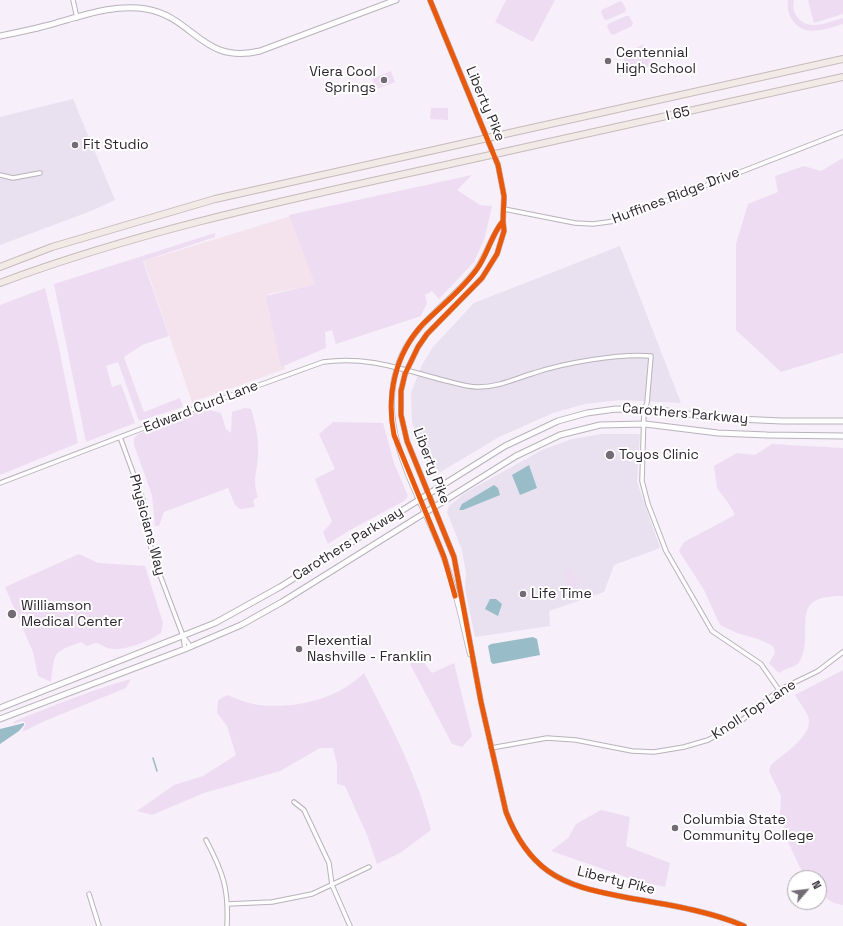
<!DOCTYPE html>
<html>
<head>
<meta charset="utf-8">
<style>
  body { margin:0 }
  #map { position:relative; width:843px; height:926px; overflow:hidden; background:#f7effa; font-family:"Space Grotesk",sans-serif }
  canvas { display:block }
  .north { position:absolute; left:787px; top:870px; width:40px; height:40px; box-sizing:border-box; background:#fff; border:1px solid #aba8ab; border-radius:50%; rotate:62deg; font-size:11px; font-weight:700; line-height:16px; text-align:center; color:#2c252e }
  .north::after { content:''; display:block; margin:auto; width:14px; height:18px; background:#736c75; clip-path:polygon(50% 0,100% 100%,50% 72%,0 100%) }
</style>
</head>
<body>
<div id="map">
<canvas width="843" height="926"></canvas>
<div class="north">N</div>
</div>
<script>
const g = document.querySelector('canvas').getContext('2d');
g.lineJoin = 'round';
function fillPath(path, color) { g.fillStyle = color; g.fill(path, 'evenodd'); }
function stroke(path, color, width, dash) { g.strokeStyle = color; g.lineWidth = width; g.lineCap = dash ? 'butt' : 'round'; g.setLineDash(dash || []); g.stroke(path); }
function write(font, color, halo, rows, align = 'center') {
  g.font = font + ' "Space Grotesk",sans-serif'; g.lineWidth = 4; g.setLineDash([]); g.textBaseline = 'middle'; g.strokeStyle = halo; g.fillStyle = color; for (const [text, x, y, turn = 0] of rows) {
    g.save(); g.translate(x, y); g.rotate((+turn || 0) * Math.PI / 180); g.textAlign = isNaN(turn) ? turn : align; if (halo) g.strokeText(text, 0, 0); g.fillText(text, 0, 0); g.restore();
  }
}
const commercial = new Path2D(`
  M73 99 115 200 91 211 0 245V117Z
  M620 246 681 403 620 400 585 404 553 413 499 437 437 474 432 471 418 442 412 421 411 393 422 365 433 347 474 303Z
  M602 434H640L637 482 660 548 614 565 604 592 549 611 550 626 475 637 465 588 466 573 462 550 447 512 449 506 465 493 542 450 572 439Z`);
const industrial = new Path2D(`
  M291 216 316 284 268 294 285 369 192 402 144 261Z`);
const green = new Path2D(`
  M506 0H555L533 42 495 22Z
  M788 0H794C793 5 793 11 796 15 807 33 828 22 843 18V24C826 29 803 39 791 18 788 13 787 6 788 0Z
  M808 0H843V14L814 23Z
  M620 1 622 2 626 9 625 12 607 20 604 19 601 12 602 10Z
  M626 16H629L633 23 632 26 613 35 611 34 607 27 608 24Z
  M642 45 645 46 652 65 633 74 631 73 623 57 624 54Z
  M391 71 395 82 376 89 372 79Z
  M431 108H448V120L430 119Z
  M843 158V353L781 372 736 330V244L748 204 778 192 775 176 804 166 821 171Z
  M472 175 457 190 480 205 492 206 485 237 474 262 439 299 432 291 425 295 427 303 421 316 336 344 332 330 325 332 326 348 281 367 266 296 315 284 289 215Z
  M215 233V237L143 261 169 336 142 345 124 357 144 412 180 398 183 407 139 421 118 362 106 366 112 387 121 384 135 423 86 442 54 284Z
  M45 288 58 343 78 443 0 475V305Z
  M202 408 221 413 226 429 231 433 232 412 245 408 251 409C256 425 259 440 258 456 257 473 252 480 258 497L253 500 255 507 240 509 235 505 228 488 164 512 159 526H155L152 495 134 445V438L140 433Z
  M333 422 383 423 394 463 408 496 404 501 350 530 328 544 323 532 332 522 315 479 335 469 319 434Z
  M772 444 843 448V596C785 595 816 631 800 661 796 668 785 668 779 673L769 663 775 653 773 646 758 639 737 633 720 625 704 590 679 551 684 542 735 515 729 504 717 488 714 466 737 453 755 455Z
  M79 554 98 563 145 566 163 623 161 633C151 641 120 653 108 648 104 647 100 644 96 643L87 646 81 642C52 653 55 651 51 682L38 676 33 652 5 587Z
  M572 568 580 592 574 594 571 585 568 586 566 579 568 578 565 570Z
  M418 655 432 673 454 663 472 736 462 747 452 744 410 664Z
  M843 670V905L834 903 819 894V878H805L804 876 789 844 780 814 781 796 769 771 771 765C783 754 815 735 808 716 805 709 799 702 795 695Z
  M364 673C390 724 417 774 431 830L400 853 377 864 367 835 345 786 337 784V764L333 748H320L280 771 204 793 152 815 137 811 174 785 203 776 236 755 227 726 217 713 218 700 227 695C237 699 249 704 260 705 296 709 338 699 364 673Z
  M131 679 126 688 47 720 22 732 26 723 22 721 13 724 15 721C53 706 91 690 131 679Z
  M601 810 630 817 626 846 670 863 665 887 638 881 551 851 568 838 576 824Z`);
const water = new Path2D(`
  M529 465 537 488 520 495 512 475Z
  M494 485 498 488 500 495 463 510H459L462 504Z
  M490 599H496L502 604 498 616 485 609Z
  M533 637 537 639 540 655 493 664 491 662 488 646 491 644Z
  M24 723V725L19 731 0 744V729Z`);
const stream = new Path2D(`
  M153 758 157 771`);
const minor = new Path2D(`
  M73 0 77 18
  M0 175 13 178 40 173
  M504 209 575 223 593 224 615 221 843 132
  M120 437 143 500 152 554 183 636 185 649
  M0 483 188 411 323 362C366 356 398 368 439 379 452 382 465 387 478 387 499 387 514 379 534 373 564 363 620 353 651 356L647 403 644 410 642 481 648 504 666 551 712 631 761 664 779 690
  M183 636 191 647
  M491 748 547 738 576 740 632 751 654 752 684 747 708 740 736 725 779 690 818 671 843 652
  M294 802 304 810 329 863 332 885 350 926
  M206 840C223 872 229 889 227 926
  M89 894 99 926
  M228 904 272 902 312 894 369 867`);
const tertiary = new Path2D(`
  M430 0 498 165 504 196 503 221 504 231 497 254 482 278 427 334 418 347 405 374 401 391V415L407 441 454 557 481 702 506 812C515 835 527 856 548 871 569 886 594 891 619 896 660 904 705 909 744 926
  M470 654C462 622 456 589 444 558 421 494 371 427 401 357 416 322 452 301 475 271 487 255 491 236 503 221`);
const secondary = new Path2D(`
  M0 36C15 33 30 30 45 26 76 18 113 3 146 9 194 17 202 65 260 51L396 0
  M0 708 215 623 280 587 505 446 558 421 587 413 616 409 660 410 715 418 782 421H843
  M0 719 185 649 241 625 282 602 516 456 560 435 600 425 645 424 718 433 767 435 843 436`);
const motorway = new Path2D(`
  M505 134 843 59
  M513 150 843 77
  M0 267 52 247 215 199 470 142
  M0 283C155 225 316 194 477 158`);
const motorwayBridge = new Path2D(`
  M470 142 505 134
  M477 158 513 150`);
const cycleway = new Path2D(`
  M430 0 498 165 504 196 503 221 504 231 497 254 482 278 427 334 418 347 405 374 401 391V415L407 441 454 557 481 702 506 812C515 835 527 856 548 871 569 886 594 891 619 896 660 904 705 909 744 926
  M455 596 444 557 394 435C386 396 395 354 423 324 441 306 462 290 477 269 488 254 491 235 503 221`);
const markers = [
  [608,61,4,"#736c75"],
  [384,80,4,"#736c75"],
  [75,145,4,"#736c75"],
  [610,455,5,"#736c75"],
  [523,594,4,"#736c75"],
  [12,614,5,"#736c75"],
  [299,649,4,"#736c75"],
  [675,828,4,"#736c75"]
];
const poiNames = [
  ["Centennial",616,53],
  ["High School",616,69],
  ["Viera Cool",376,72,"right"],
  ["Springs",376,88,"right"],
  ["Fit Studio",83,145],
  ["Toyos Clinic",619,455],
  ["Life Time",531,594],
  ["Williamson",21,606],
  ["Medical Center",21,622],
  ["Flexential",307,641],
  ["Nashville - Franklin",307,657],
  ["Columbia State",683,820],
  ["Community College",683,836]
];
const streetNames = [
  ["Liberty Pike",485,104,67],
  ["I 65",678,114,-12],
  ["Huffines Ridge Drive",676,196,-21],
  ["Edward Curd Lane",201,407,-21],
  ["Carothers Parkway",685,414,5],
  ["Liberty Pike",431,466,69],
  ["Physicians Way",147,525,75],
  ["Carothers Parkway",348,544,-32],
  ["Knoll Top Lane",754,710,-33],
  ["Liberty Pike",616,881,14]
];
fillPath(commercial, '#e9e0f0');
fillPath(industrial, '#f4e2ec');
fillPath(green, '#eeddf2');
fillPath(water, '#98bdc8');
stroke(stream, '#98bdc8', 1.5);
stroke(minor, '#b9b2bb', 5.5);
stroke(tertiary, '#b9b2bb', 6);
stroke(secondary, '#b9b2bb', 7);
stroke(motorway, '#c6bbbb', 8);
stroke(minor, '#fefdfe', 3.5);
stroke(tertiary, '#fefdfe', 4.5);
stroke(secondary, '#fefdfe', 5);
stroke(motorway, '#f2eae6', 6);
stroke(motorwayBridge, '#c6bbbb', 8, []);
stroke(motorwayBridge, '#f2eae6', 6);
stroke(cycleway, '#e8590c', 5);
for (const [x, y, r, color] of markers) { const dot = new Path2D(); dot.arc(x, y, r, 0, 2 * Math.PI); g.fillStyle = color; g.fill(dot); stroke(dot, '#fff', 1.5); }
write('14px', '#2c252e', '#fff', poiNames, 'left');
write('14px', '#2c252e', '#fff', streetNames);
</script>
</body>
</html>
